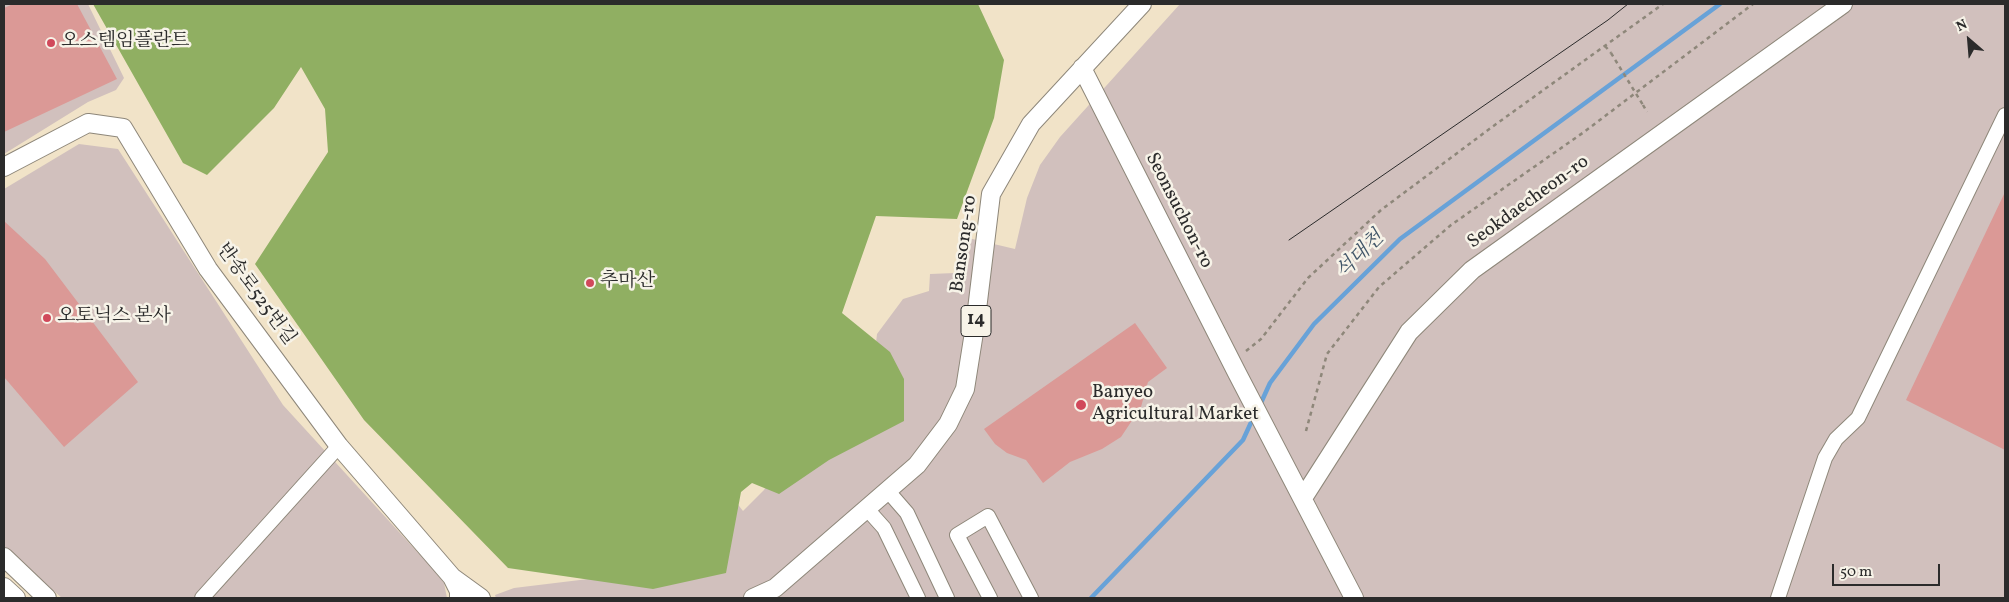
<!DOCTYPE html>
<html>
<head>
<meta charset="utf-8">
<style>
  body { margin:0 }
  #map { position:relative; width:2009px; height:602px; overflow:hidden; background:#f1e3c8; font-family:Vollkorn,serif }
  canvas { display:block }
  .frame { position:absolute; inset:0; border:5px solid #2b2b2b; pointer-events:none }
  .north { position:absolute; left:1944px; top:15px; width:50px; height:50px; -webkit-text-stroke:4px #f7f3e8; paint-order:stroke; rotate:333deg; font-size:14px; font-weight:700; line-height:20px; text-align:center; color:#2b2b2b }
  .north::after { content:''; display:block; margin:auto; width:18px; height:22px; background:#2b2b2b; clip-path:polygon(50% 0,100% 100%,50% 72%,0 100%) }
  .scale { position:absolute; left:1832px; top:564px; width:108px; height:22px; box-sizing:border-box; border:2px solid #2b2b2b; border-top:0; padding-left:6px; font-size:15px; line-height:18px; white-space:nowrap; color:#2b2b2b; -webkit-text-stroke:4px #f7f3e8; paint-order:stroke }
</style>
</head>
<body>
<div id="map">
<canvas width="2009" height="602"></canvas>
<div class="frame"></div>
<div class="north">N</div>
<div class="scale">50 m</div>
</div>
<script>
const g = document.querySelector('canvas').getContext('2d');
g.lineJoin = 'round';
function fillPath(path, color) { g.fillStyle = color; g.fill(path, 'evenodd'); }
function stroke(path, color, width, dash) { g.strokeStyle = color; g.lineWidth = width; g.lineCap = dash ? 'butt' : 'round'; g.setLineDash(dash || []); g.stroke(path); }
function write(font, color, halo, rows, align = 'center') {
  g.font = font + ' Vollkorn,"Noto Serif KR",serif'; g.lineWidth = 5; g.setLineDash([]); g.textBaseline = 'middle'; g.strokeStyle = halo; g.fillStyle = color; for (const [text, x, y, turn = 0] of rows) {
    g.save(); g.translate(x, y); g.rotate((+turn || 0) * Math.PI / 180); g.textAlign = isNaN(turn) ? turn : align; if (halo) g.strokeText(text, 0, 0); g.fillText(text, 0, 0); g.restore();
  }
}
const industrial = new Path2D(`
  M4 4H88L124 78 116 90 88 102 4 154Z
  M1180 4H2005V598H496L495 595 514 588 621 575 736 502 743 511 764 490 779 465 876 343 877 334 903 299 929 291 930 274 955 273 964 237 1015 249 1027 198 1040 165 1060 137Z
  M79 144 118 149 283 405 432 568 444 583 447 598H62L4 548V189Z`);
const forest = new Path2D(`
  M93 4H978L1004 60 994 118 957 219 876 216 842 313 890 352 904 379V421L829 460 779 494 752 483 741 492 726 573 653 589 508 568 364 420 255 264 328 152 325 109 301 67 274 108 207 175 183 163Z`);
const stream = new Path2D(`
  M1260 405 1270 383 1314 324 1400 239 1720 4
  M1091 598 1243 440 1254 416`);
const building = new Path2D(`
  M13 4H77L117 79 4 132V8Z
  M2005 192V450L1906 400Z
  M4 221 45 259 138 382 64 447 4 377Z
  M1135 323 1167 368 1148 382 1141 407 1121 437 1102 449 1070 462 1043 483 1026 460 1007 453 995 444 984 429Z`);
const path = new Path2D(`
  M1605 46 1611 53
  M1643 105 1647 112
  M1246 351 1261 339 1308 278 1381 210 1492 127 1663 4
  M1306 431 1327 354 1379 287 1451 225 1584 132 1753 4`);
const minor = new Path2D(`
  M887 490 907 513 947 598
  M867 509 884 528 918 598
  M202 598 339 446
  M990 598 957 535 988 516 1031 598
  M1778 598 1825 458 1836 439 1858 418 2005 115`);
const major = new Path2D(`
  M1082 68 1237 373 1354 598
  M4 167 88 123 123 128 208 269 339 446 452 577 459 591V598
  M1303 498 1409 332 1472 270 1843 4
  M4 557 47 598
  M452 577 481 598
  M4 587 16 598
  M753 598 775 588 917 465 948 424 965 389 975 326 991 194 1031 124 1142 4`);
const tram = new Path2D(`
  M1289 240 1608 20 1628 4`);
const pathBridge = new Path2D(`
  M1611 53 1643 105`);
const markers = [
  [51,43,5,"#d1495b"],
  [590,283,5,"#d1495b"],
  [47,318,5,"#d1495b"],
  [1081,405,6,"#d1495b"]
];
const shields = [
  [976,321,30]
];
const shieldNames = [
  ["14",976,321]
];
const poiNames = [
  ["오스템임플란트",61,43],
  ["추마산",600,283],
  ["오토닉스 본사",57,318],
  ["Banyeo",1092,394],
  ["Agricultural Market",1092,416]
];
const streetNames = [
  ["Seokdaecheon-ro",1529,203,-36],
  ["Seonsuchon-ro",1178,211,63],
  ["Bansong-ro",965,244,-82],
  ["반송로525번길",255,295,54]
];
const waterNames = [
  ["석대천",1361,256,-45]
];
fillPath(industrial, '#d1c0bd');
fillPath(forest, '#90af62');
stroke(stream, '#68a2d8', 4.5);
fillPath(building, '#db9996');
stroke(minor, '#8e877a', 16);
stroke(major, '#8e877a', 20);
stroke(path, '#8e877a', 2.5, [4, 4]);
stroke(minor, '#fff', 14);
stroke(major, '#fff', 18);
stroke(tram, '#2b2b2b', 1);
stroke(pathBridge, '#8e877a', 2.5, [4, 4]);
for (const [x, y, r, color] of markers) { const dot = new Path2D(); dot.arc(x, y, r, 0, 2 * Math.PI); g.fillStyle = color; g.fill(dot); stroke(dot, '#f7f3e8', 2); }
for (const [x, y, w] of shields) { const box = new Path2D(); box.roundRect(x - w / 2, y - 15.5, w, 31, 4); g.fillStyle = '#f7f3e8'; g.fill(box); stroke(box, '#2b2b2b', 1); }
write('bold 18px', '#2b2b2b', null, shieldNames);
write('19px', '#2b2b2b', '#f7f3e8', poiNames, 'left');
write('19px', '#2b2b2b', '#f7f3e8', streetNames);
write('italic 20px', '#405568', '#f7f3e8', waterNames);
</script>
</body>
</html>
